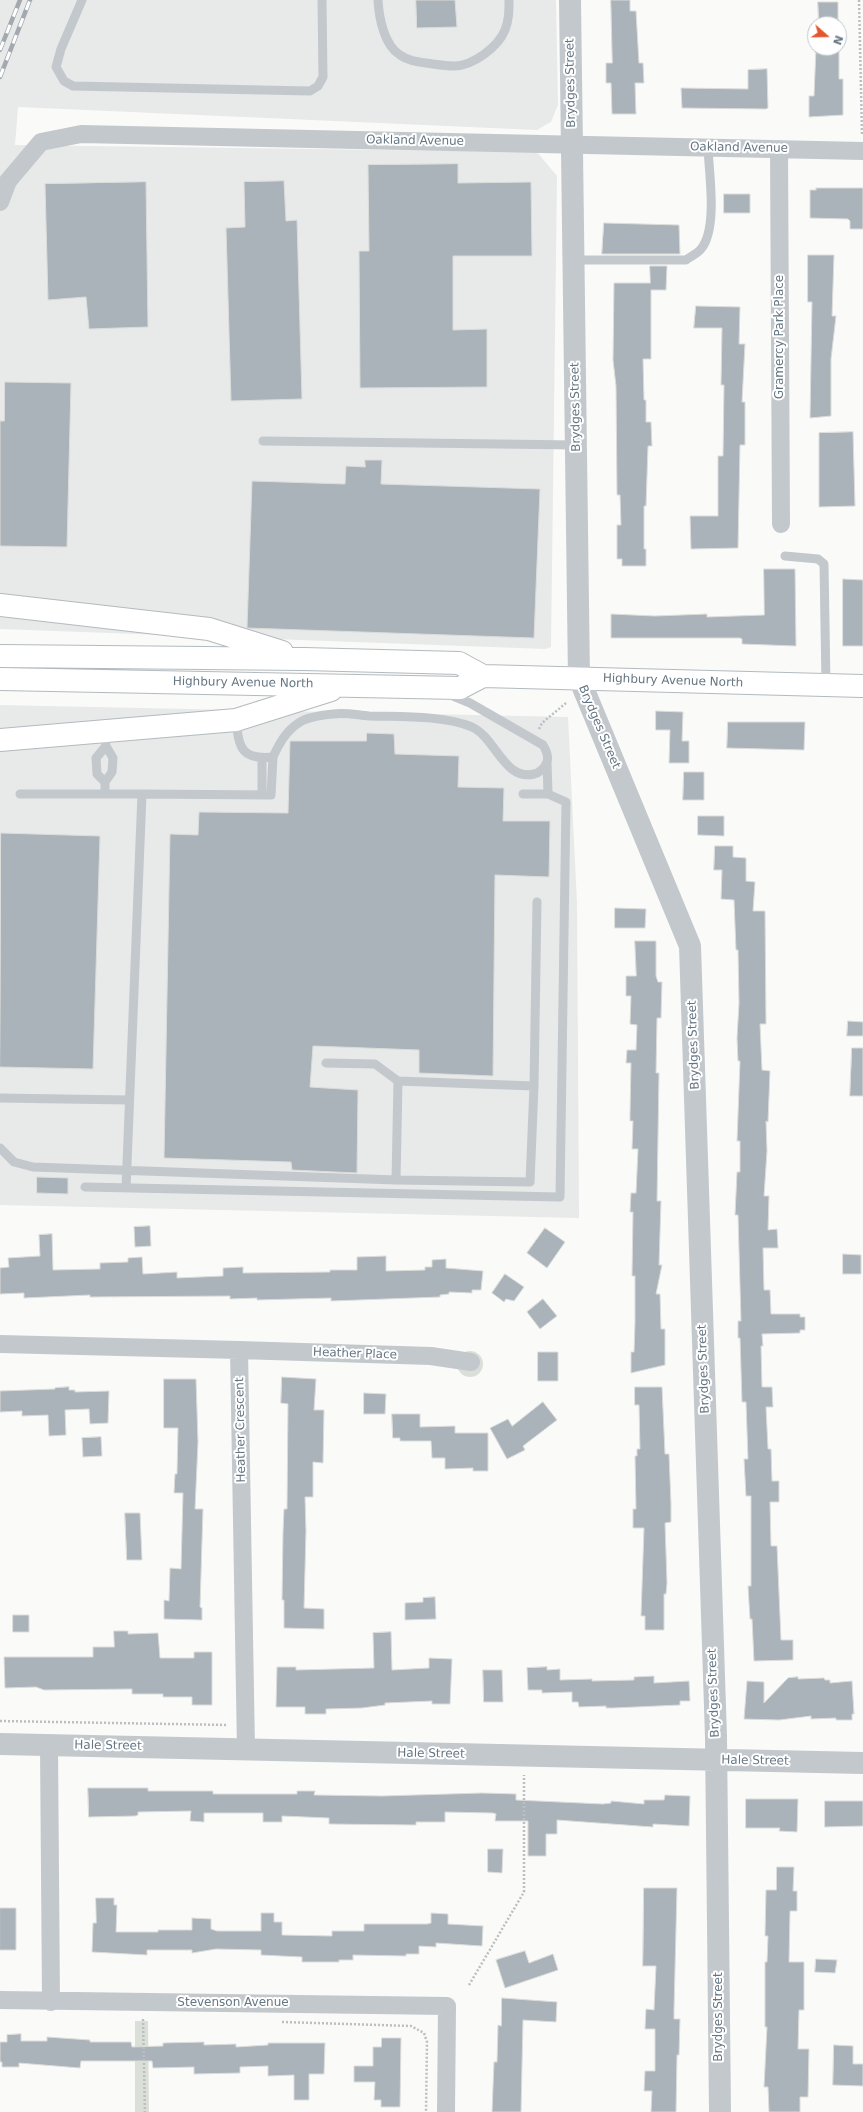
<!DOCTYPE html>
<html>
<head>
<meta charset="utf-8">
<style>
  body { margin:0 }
  #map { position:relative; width:863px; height:2112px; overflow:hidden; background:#fafaf8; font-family:"DejaVu Sans",sans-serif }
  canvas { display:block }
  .north { position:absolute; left:807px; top:16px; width:40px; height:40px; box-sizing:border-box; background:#fff; border:1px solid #c1c8cd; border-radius:50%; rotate:110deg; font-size:11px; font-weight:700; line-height:16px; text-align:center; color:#657683 }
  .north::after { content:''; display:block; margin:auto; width:14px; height:18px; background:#e4572e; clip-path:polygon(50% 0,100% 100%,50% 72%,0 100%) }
</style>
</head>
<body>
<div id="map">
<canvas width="863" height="2112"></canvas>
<div class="north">N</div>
</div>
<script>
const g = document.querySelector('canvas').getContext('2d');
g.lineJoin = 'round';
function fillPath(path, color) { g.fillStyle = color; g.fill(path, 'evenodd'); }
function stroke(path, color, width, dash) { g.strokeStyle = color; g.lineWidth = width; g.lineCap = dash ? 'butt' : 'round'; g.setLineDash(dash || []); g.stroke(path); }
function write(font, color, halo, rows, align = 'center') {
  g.font = font + ' "DejaVu Sans",sans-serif'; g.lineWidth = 4; g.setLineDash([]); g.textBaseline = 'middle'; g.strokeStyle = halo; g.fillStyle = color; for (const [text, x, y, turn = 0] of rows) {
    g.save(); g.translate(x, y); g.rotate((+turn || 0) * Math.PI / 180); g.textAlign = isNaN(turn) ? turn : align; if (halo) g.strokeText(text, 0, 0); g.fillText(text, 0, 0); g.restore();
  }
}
const built = new Path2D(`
  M0 0H556L558 105 551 122 537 130 18 107 15 145 537 152 557 176 551 647 546 649 0 629Z
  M0 705 568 717 577 903 579 1218 0 1205Z`);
const green = new Path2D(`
  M457 1364a13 13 0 1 1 26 0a13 13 0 1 1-26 0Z
  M135 2021H148L149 2112H135Z`);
const building = new Path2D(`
  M416 0H455L457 27 417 28Z
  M611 0H630V11H636L639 63H643L644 83H635L636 114H612L611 83H606V63H612Z
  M818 2H838V24H819Z
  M839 35V79H843V115L809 117V96H814L816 48H839Z
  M767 69 768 108 766 109 682 108 681 88 748 89V70Z
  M458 164V183L531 182 532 256H453V330L487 329V387L360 388 359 251H369L368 165Z
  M284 181 286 221 297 220 302 399 231 401 226 228 245 227 244 182Z
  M146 182 148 327 89 329 86 297 48 300 45 184Z
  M816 188H863V229H850V221L848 219 810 218V190H816Z
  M724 194H750V213H724Z
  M604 223 679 225 680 254H602Z
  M808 255H834L832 316H836L831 359V416L810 418 812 302H808Z
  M650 266H667L666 290H651V359H643L644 400H646V422H651L652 446H648L646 506H644V549H646V566H622V559H617V525H621L620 495H617L616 386 613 360 614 283H650Z
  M696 306 740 307 739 344H745L742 402H745V445H740L738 548 691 549 690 516H718V456H723L724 385H721L722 328H694Z
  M5 382 71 383 67 547 0 546V421H4Z
  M853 432 855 506 819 507V433Z
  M365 460H382L381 484 540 489 534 638 247 628 252 481 345 484 346 466 365 467Z
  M764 569H795L796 646 742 644V639L740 638H611V614L655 616 707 614V617L764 615Z
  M843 579 863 580V646H843Z
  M656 711 683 712 682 741H689V763H669L670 730H656Z
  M728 722H805L804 750 727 748Z
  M367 733 394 734 395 754 459 756 458 787 504 788 503 821H550L549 877 495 875 493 1076 419 1073V1050L313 1046 310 1087 358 1090 357 1173 292 1170 291 1162 164 1158 170 834 198 835 199 812 288 813 290 741H366Z
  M684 772H704V800H683Z
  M698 816H724V836L698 835Z
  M1 833 100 836 93 1069 0 1067Z
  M715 846H733V857L746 858V881L755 882 753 911H765L766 1024H760L762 1070 770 1071 768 1122 766 1121 767 1151 764 1196H769L768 1230 777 1229 778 1248H763L764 1290H770L771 1314H800V1317H805V1330H800V1333L762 1334 763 1346H761L762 1387H772L773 1407H766L768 1449H771L772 1481H779V1502H770L771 1546H777L781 1640H793V1660L754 1661 752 1619H750L748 1586H751V1496H746L744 1459H748L746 1402H742L740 1338H738V1321H741L738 1215H735L737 1172H740V1141H737L740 1061H738L737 1038 739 1003 738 950H736L734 900 721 899 722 870H714Z
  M615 908 646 909 645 928H615Z
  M635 941H656V976L658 982H662L661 1018H657L656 1073H659L657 1201H661L659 1265H662L656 1294H660L661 1329H665V1365L631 1373V1352H634L635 1322V1276H632L633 1212H630L631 1193H636L638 1149H632L633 1121H630V1114L631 1063H626L627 1050H636L637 1025 630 1024 631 996H626V976H636Z
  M848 1021 863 1022V1036H847Z
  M852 1048H863V1096H850Z
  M37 1177 68 1178V1194L37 1193Z
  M150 1226 151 1246 135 1247 134 1227Z
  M545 1228 565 1242 547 1268 527 1253Z
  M52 1234 53 1270 100 1269V1263L128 1262V1258L142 1257 143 1274 177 1272V1278L223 1276V1268L243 1267V1273L330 1272V1270H357V1257L386 1256V1271L425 1270V1267H432V1260L446 1259V1268L483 1271 481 1290H472V1293L449 1292V1294L440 1295V1297L331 1301V1298L257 1300V1298L230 1299V1296L90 1297V1295L24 1298V1293L0 1294V1268L9 1267 8 1258 40 1256 39 1235Z
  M843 1254 861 1255V1274H843Z
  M505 1274 524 1287 514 1301 506 1299 504 1302 492 1293Z
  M543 1299 557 1316 540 1329 527 1312Z
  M538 1352H558V1381H538Z
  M282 1377 316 1379 314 1410H324L323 1463 313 1462V1497H305L306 1531 304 1608 324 1609V1629L284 1628V1600H282L283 1532 284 1509H287L288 1404 281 1403Z
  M164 1379H196L198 1442 195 1509H203L200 1607 202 1608V1620L164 1619V1600L169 1601 170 1568 181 1569 183 1493H174L175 1474H177L178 1428H164Z
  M69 1387V1390H75V1392L109 1391 108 1423 90 1424 89 1409 65 1410 66 1435 49 1436 48 1415 22 1416V1411L0 1412V1391L55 1389V1388Z
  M635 1387H662L665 1454H669L671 1504V1522L665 1523 667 1583 666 1594H664V1630H645V1616H641L644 1528H633V1509H636L635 1456H637V1449H640L639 1405H635Z
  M364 1393 386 1394 385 1414H364Z
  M543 1402 557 1420 523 1446 525 1450 507 1459 490 1428 508 1419 512 1426Z
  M392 1414H420V1427L455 1426V1433H488V1471H473V1468L445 1469V1458H432L431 1441H400V1438H393Z
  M101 1437 102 1456 83 1457 82 1438Z
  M125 1513H140L142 1560H127Z
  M435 1597 436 1619 405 1620V1603L423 1602V1598Z
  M13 1615H29V1632H13Z
  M114 1631H128V1634L158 1633 160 1658H194V1652H212V1705H192V1697H163V1694H132V1689L44 1690 36 1687 5 1688 4 1657H93V1647H114Z
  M391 1632 392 1670 429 1668V1658L452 1659 450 1704H432V1701L385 1703V1705L362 1708 326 1709V1714H305V1707H276L277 1667H296V1670L374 1668 373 1633Z
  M547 1667V1670L560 1669V1680L592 1679V1681L634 1680V1677L654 1676V1683L689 1681 690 1701H680V1705L613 1708H606V1706L579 1707 578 1702H572V1692L542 1693V1690H528L527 1668Z
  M483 1670H502L503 1702H484Z
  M798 1677V1679L824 1678 825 1680H830V1683L852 1681 854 1714H852V1720H836V1718L811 1719V1716L779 1720 744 1719 747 1681 764 1682V1703L788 1678Z
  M88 1788H148V1791H213V1794H297V1791H315L314 1795 382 1796 482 1793 516 1794V1800L603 1804 611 1803V1801L644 1804V1800H664L665 1795 690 1796 689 1826 653 1824V1827L557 1820V1834H546V1856H528V1821H495L496 1814 493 1813 445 1812V1822H416V1825L329 1824V1818L282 1816V1822H263V1813H204V1822L190 1821 191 1811 138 1812V1815L135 1816 89 1817Z
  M746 1799H798L797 1832 779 1831 780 1828H746Z
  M825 1801H863V1826L825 1827Z
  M488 1849H503L502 1873 488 1872Z
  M777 1867H794L793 1891H797V1911H790L789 1962H804V2010H799L798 2049H809L808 2097H800V2112H769L768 2087H764L767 2027H765V1962H767L768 1936H765L766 1890H776Z
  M644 1888H677L674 2010V2019H680L679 2055H677L676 2112H651L652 2091H644L645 2071H655V2029H645L646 2009 654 2010 656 1966H643Z
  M96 1898H114V1905H117L116 1932H158V1930H192V1918L211 1919V1929L217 1931H261V1913H274V1922H282V1935L332 1936V1931H364V1924H427L431 1923V1913L448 1914V1924L483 1926 482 1946 436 1943V1947L419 1946V1954H406V1956L353 1955V1960H339V1962H302V1957L261 1955V1950L216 1949 192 1953V1950H147V1955L92 1952 93 1923H96Z
  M0 1908H16V1950H0Z
  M525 1951 529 1963 553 1954 558 1970 505 1988 496 1960Z
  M816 1959 837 1960 835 1973 815 1972Z
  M502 1998 557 2002 556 2022 523 2020 521 2112H492L494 2062H497L498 2025 501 2026Z
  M21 2034V2041H47V2037L90 2040V2042H131L132 2047 163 2046V2043L204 2042V2045L236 2044V2047L268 2045V2043H325L324 2074H309V2100H294V2075L268 2076V2066L240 2067V2073L194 2074V2067L153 2068 152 2061H81L80 2068 19 2063V2067H2V2062H0V2042H7V2035Z
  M382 2038H401L400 2107H381V2100H374L375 2082H354V2066H373V2047H381Z
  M834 2045 853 2046V2064H863V2086L833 2085Z`);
const path = new Path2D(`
  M859 0 862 134
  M539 729 542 723 566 703
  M0 1721 228 1725
  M469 1985 524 1892V1775
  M143 2019 145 2112
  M282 2022 411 2026 424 2033 427 2042 426 2112`);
const service = new Path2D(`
  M82 0 61 49 56 67 64 81 73 86 310 91 318 86 323 77 322 0
  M378 0C379 18 384 45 400 55 410 62 421 62 433 64 440 65 447 66 454 66 473 66 498 47 505 30 509 20 509 11 509 0
  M574 260H686C690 257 698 253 701 249 718 228 709 174 708 148
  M263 441 576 445
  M785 556 818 559 824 564 826 685
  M236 720C239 748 241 760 273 757 280 742 286 731 300 722 308 717 323 715 333 714 344 712 357 715 369 716 400 717 443 715 472 727 496 738 504 781 534 774 539 773 545 768 547 762 549 756 546 750 543 745L470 703 448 694
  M104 731 106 746 113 758 112 772 105 782V794
  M262 758V795
  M547 762 548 794
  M105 782 97 774 96 758 106 746
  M20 794H142
  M326 1063 375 1064 398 1081
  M534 1086 537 902
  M0 1098 128 1100
  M0 1148 14 1162 33 1167 396 1180 398 1081 534 1086 530 1182 396 1180
  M85 1187 560 1197 566 802 548 794H523
  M126 1188 142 794 271 795 273 757`);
const minor = new Path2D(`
  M779 149 781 524
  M0 202 8 181 41 142 81 134 863 151
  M0 1344 239 1350 246 1749
  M239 1350 431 1356 471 1362
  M49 1745 51 2002
  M0 2000 447 2006 446 2112`);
const tertiary = new Path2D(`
  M570 0 579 678 690 946 716 1737 720 2112
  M0 1744 863 1763`);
const secondary = new Path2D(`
  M0 605 209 629 282 652
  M0 656 304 659 459 663 483 676 863 686
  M0 679 460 688 483 676
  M0 740 236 720 331 690`);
const rail = new Path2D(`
  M0 50 20 0
  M0 77 30 0`);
const streetNames = [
  ["Brydges Street",571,83,-91],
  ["Oakland Avenue",415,141,1],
  ["Oakland Avenue",739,148,1],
  ["Gramercy Park Place",780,337,-90],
  ["Brydges Street",576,407,-91],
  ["Highbury Avenue North",673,681,2],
  ["Highbury Avenue North",243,683,1],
  ["Brydges Street",599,727,67],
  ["Brydges Street",694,1045,-92],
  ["Heather Place",355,1354,2],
  ["Brydges Street",704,1369,-92],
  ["Heather Crescent",241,1430,-91],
  ["Brydges Street",714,1693,-92],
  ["Hale Street",108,1746,1],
  ["Hale Street",431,1754,1],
  ["Hale Street",755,1761,1],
  ["Stevenson Avenue",233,2003],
  ["Brydges Street",719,2017,-90]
];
fillPath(built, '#e8e9e9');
fillPath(green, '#dadfd7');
fillPath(building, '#aab3b9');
stroke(building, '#dcdcda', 1);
stroke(secondary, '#b3babf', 24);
stroke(path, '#bbbfc2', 2.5, [2, 2]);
stroke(service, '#c3c8cc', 9);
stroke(minor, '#c3c8cc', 18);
stroke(tertiary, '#c3c8cc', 22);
stroke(secondary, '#fff', 22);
stroke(rail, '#a2aab0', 4.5);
stroke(rail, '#fff', 3, [9]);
write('12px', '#657683', '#fff', streetNames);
</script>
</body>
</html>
